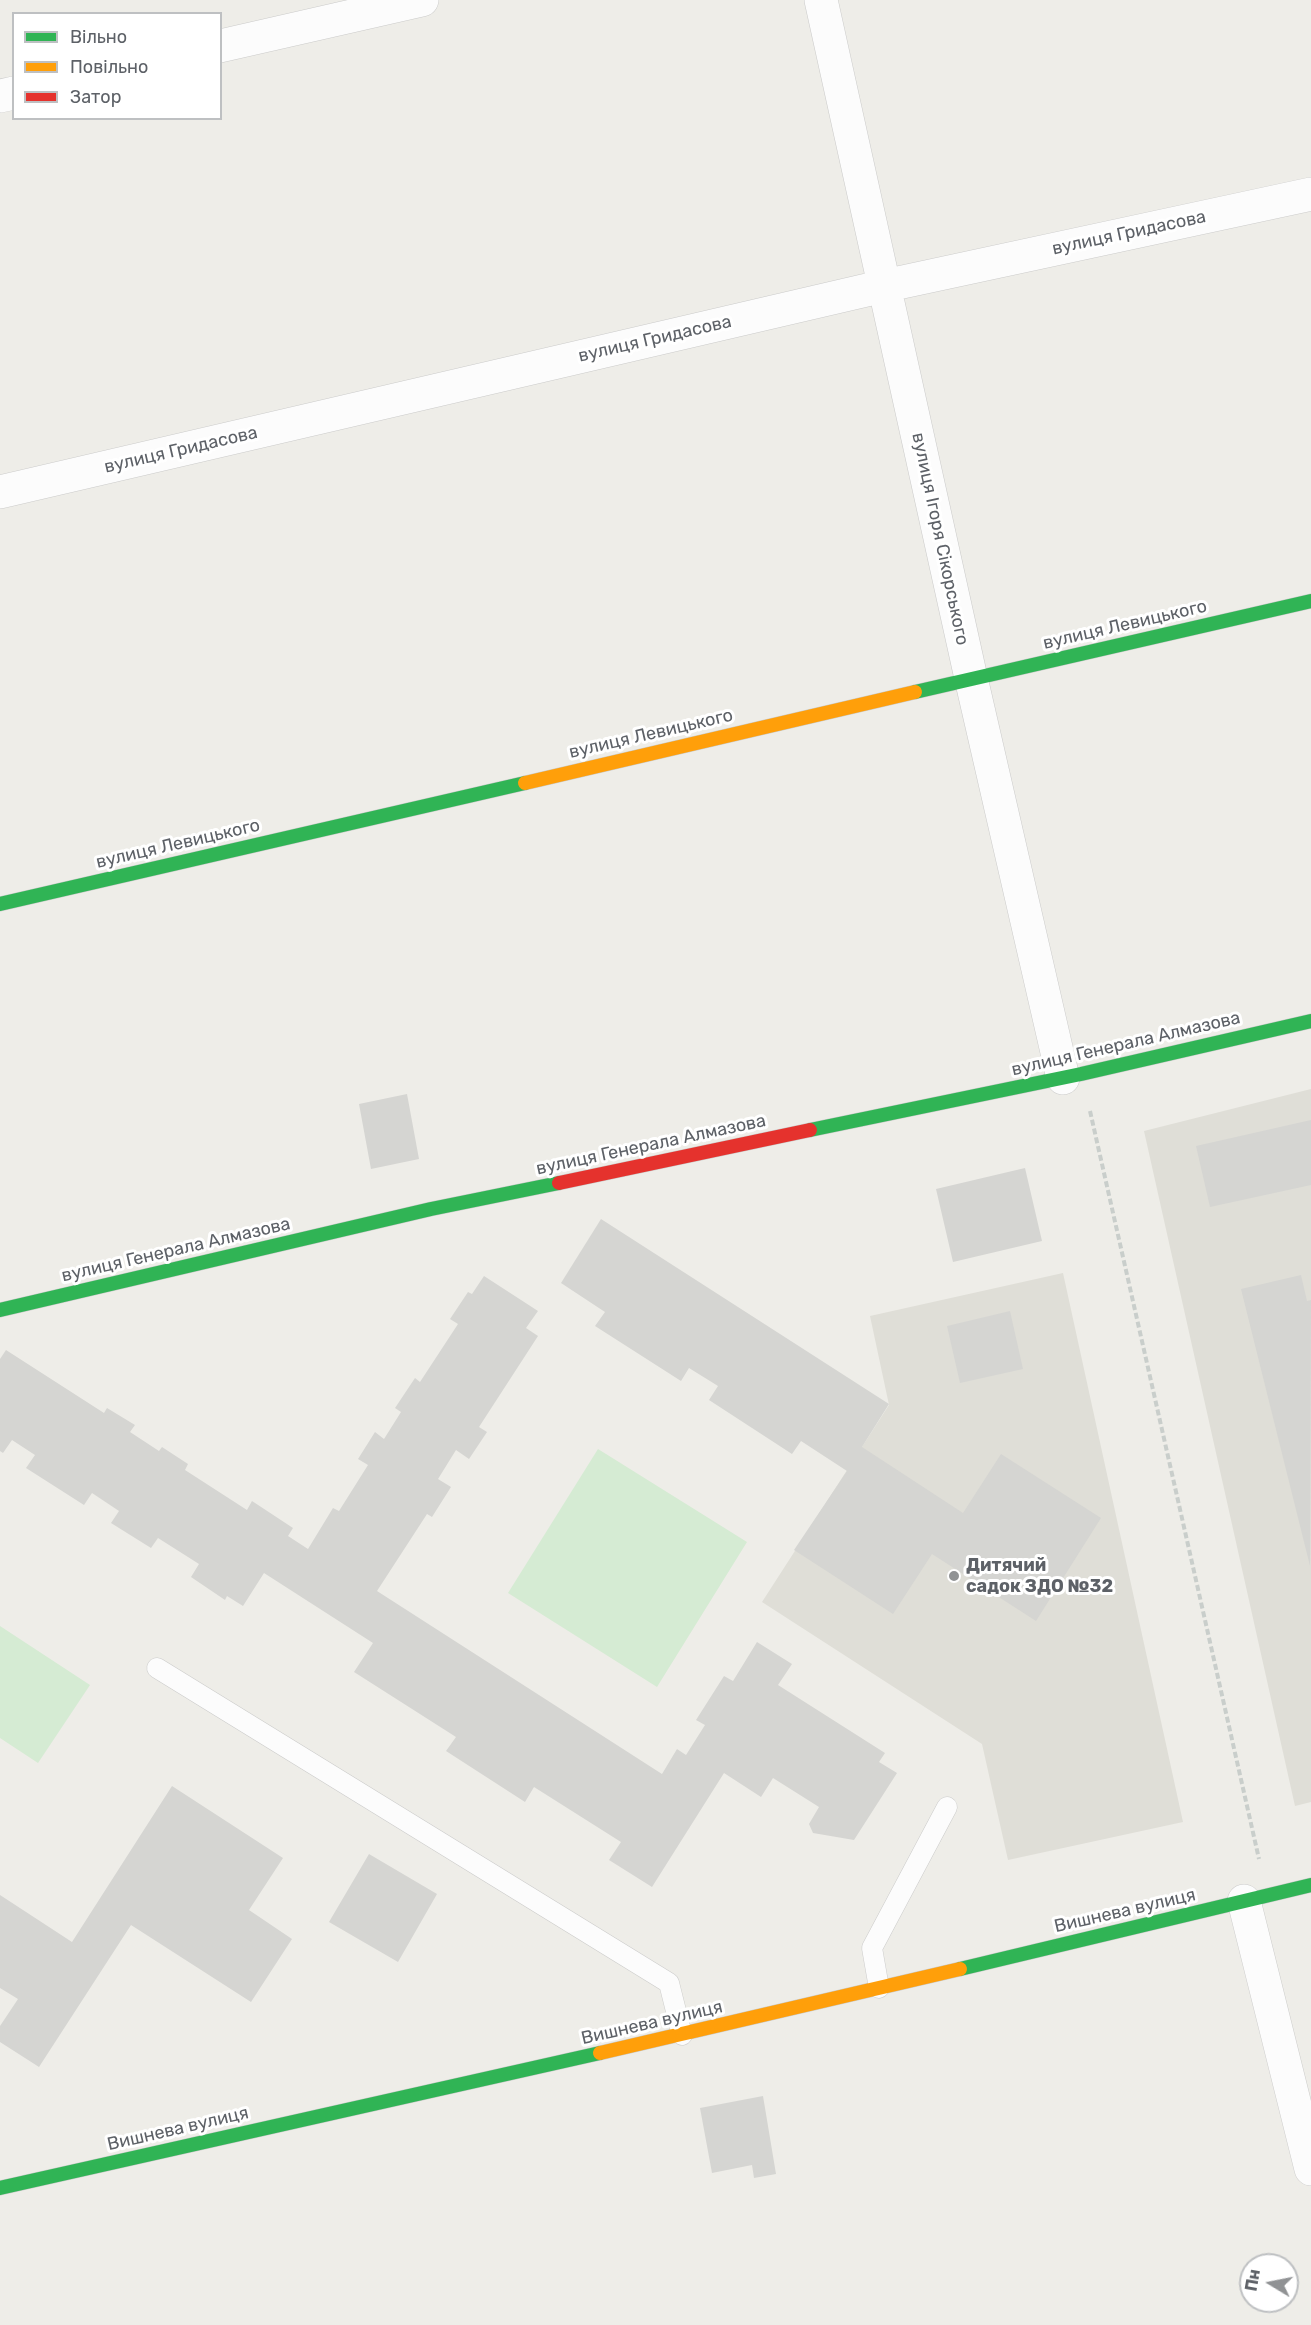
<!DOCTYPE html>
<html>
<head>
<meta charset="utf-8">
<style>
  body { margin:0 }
  #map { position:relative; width:1311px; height:2325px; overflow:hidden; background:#eeede8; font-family:Rubik,sans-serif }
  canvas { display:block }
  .legend { position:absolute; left:12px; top:12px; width:210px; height:108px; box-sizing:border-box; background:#fff; border:2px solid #bec0c2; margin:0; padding:8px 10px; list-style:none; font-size:18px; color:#5d6167 }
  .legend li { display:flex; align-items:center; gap:12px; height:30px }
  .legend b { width:30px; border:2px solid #bec0c2 }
  .north { position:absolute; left:1239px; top:2253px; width:60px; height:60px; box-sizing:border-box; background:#fff; border:2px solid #bec0c2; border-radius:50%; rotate:280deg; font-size:16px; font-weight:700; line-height:24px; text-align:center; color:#5d6167 }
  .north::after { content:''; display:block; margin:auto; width:21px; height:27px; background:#909294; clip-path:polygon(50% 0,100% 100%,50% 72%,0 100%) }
</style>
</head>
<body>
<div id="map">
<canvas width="1311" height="2325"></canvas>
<ul class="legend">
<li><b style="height:8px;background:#30b455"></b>Вільно</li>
<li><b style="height:8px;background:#ff9f0a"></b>Повільно</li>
<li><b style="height:8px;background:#e5322d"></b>Затор</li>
</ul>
<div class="north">Пн</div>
</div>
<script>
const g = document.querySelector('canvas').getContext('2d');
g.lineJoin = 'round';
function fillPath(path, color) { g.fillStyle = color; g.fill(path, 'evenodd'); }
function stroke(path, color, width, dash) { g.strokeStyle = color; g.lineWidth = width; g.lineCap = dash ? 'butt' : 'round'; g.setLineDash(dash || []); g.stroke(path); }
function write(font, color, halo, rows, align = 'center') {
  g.font = font + ' Rubik,sans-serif'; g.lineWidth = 6; g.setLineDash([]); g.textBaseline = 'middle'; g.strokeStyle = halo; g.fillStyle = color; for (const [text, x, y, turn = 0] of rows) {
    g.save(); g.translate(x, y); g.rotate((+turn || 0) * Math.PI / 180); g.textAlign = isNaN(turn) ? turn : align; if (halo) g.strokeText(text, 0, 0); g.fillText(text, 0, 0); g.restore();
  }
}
const education = new Path2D(`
  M1311 1089V1802L1295 1806 1144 1131Z
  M1063 1273 1183 1822 1008 1860 982 1744 762 1602 889 1405 870 1316Z`);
const green = new Path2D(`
  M598 1449 747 1542 657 1687 508 1593Z
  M0 1626 90 1685 38 1763 0 1738Z`);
const building = new Path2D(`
  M407 1094 419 1159 371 1169 359 1104Z
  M1311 1120V1185L1210 1207 1196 1146Z
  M1025 1168 1042 1241 953 1262 936 1189Z
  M601 1219 889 1404 862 1447 963 1513 1001 1454 1101 1518 1036 1621 932 1554 893 1614 794 1550 847 1471 801 1441 792 1454 709 1400 718 1386 689 1368 681 1381 595 1326 605 1312 561 1283Z
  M1301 1275 1307 1301 1311 1300 1310 1566 1241 1289Z
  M484 1276 538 1311 526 1328 538 1336 479 1427 487 1432 469 1459 456 1450 438 1479 451 1487 432 1517 427 1514 377 1591 662 1774 677 1749 686 1755 705 1725 696 1720 724 1676 733 1681 757 1642 792 1664 778 1685 885 1753 879 1762 897 1773 854 1840 813 1833 809 1824 819 1807 773 1778 761 1797 724 1773 652 1887 609 1860 621 1842 534 1787 525 1802 446 1751 456 1737 354 1672 373 1643 264 1573 243 1606 227 1596 225 1600 191 1577 199 1564 158 1538 151 1548 111 1523 119 1511 92 1493 84 1505 26 1468 35 1455 12 1440 3 1453 0 1451V1359L6 1350 104 1413 107 1408 135 1425 130 1432 159 1451 162 1447 188 1464 185 1470 247 1510 252 1501 293 1528 288 1536 308 1549 333 1508 339 1511 368 1465 358 1459 375 1432 384 1439 401 1412 395 1408 415 1378 420 1382 458 1324 450 1319 468 1292 472 1294Z
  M1010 1311 1023 1369 960 1383 947 1326Z
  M172 1786 283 1858 249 1910 292 1939 251 2002 131 1925 39 2067 0 2042V2026L18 1999 0 1988V1895L72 1942Z
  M369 1854 437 1894 398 1962 329 1922Z
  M763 2096 776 2174 754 2178 752 2165 712 2173 700 2108Z`);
const path = new Path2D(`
  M1090 1111 1259 1859`);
const lane = new Path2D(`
  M157 1668 669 1983 682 2035
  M879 1988 872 1948 947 1807`);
const street = new Path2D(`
  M821 0 971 678 1063 1078
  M220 46 422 0
  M0 96 14 93
  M0 492 884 286 1311 194
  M1244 1901 1311 2169`);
const fast = new Path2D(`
  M915 692 1311 601
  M0 904 525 783
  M810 1130 1081 1074 1311 1021
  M0 1310 431 1209 559 1183
  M960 1969 1311 1885
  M0 2188 600 2053`);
const slow = new Path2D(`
  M525 783 915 692
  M600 2053 960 1969`);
const jam = new Path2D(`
  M559 1183 810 1130`);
const markers = [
  [954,1576,6,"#909294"]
];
const streetNames = [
  ["вулиця Гридасова",1129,233,-12],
  ["вулиця Гридасова",655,339,-13],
  ["вулиця Гридасова",181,450,-13],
  ["вулиця Ігоря Сікорського",940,539,78],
  ["вулиця Левицького",1125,625,-13],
  ["вулиця Левицького",651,734,-13],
  ["вулиця Левицького",178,844,-13],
  ["вулиця Генерала Алмазова",1126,1044,-13],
  ["вулиця Генерала Алмазова",651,1145,-12],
  ["вулиця Генерала Алмазова",176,1250,-13],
  ["Вишнева вулиця",1125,1911,-13],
  ["Вишнева вулиця",652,2023,-13],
  ["Вишнева вулиця",178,2129,-13]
];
const poiNames = [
  ["Дитячий",966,1566],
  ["садок ЗДО №32",966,1587]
];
fillPath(education, '#dfded7');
fillPath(green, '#d5ebd3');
fillPath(building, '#d5d5d2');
stroke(lane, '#cbcbca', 21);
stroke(street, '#cbcbca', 34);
stroke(fast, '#c9cac9', 15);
stroke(slow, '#c9cac9', 15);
stroke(jam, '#c9cac9', 15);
stroke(path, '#c9cecb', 4, [6, 3]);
stroke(lane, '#fcfcfc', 20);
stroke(street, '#fcfcfc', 33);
stroke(fast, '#30b455', 14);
stroke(slow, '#ff9f0a', 14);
stroke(jam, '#e5322d', 14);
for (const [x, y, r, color] of markers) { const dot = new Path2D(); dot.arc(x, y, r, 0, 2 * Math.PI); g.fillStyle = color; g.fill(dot); stroke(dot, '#fff', 2); }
write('18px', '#5d6167', '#fff', streetNames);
write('bold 18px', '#5d6167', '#fff', poiNames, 'left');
</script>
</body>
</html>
